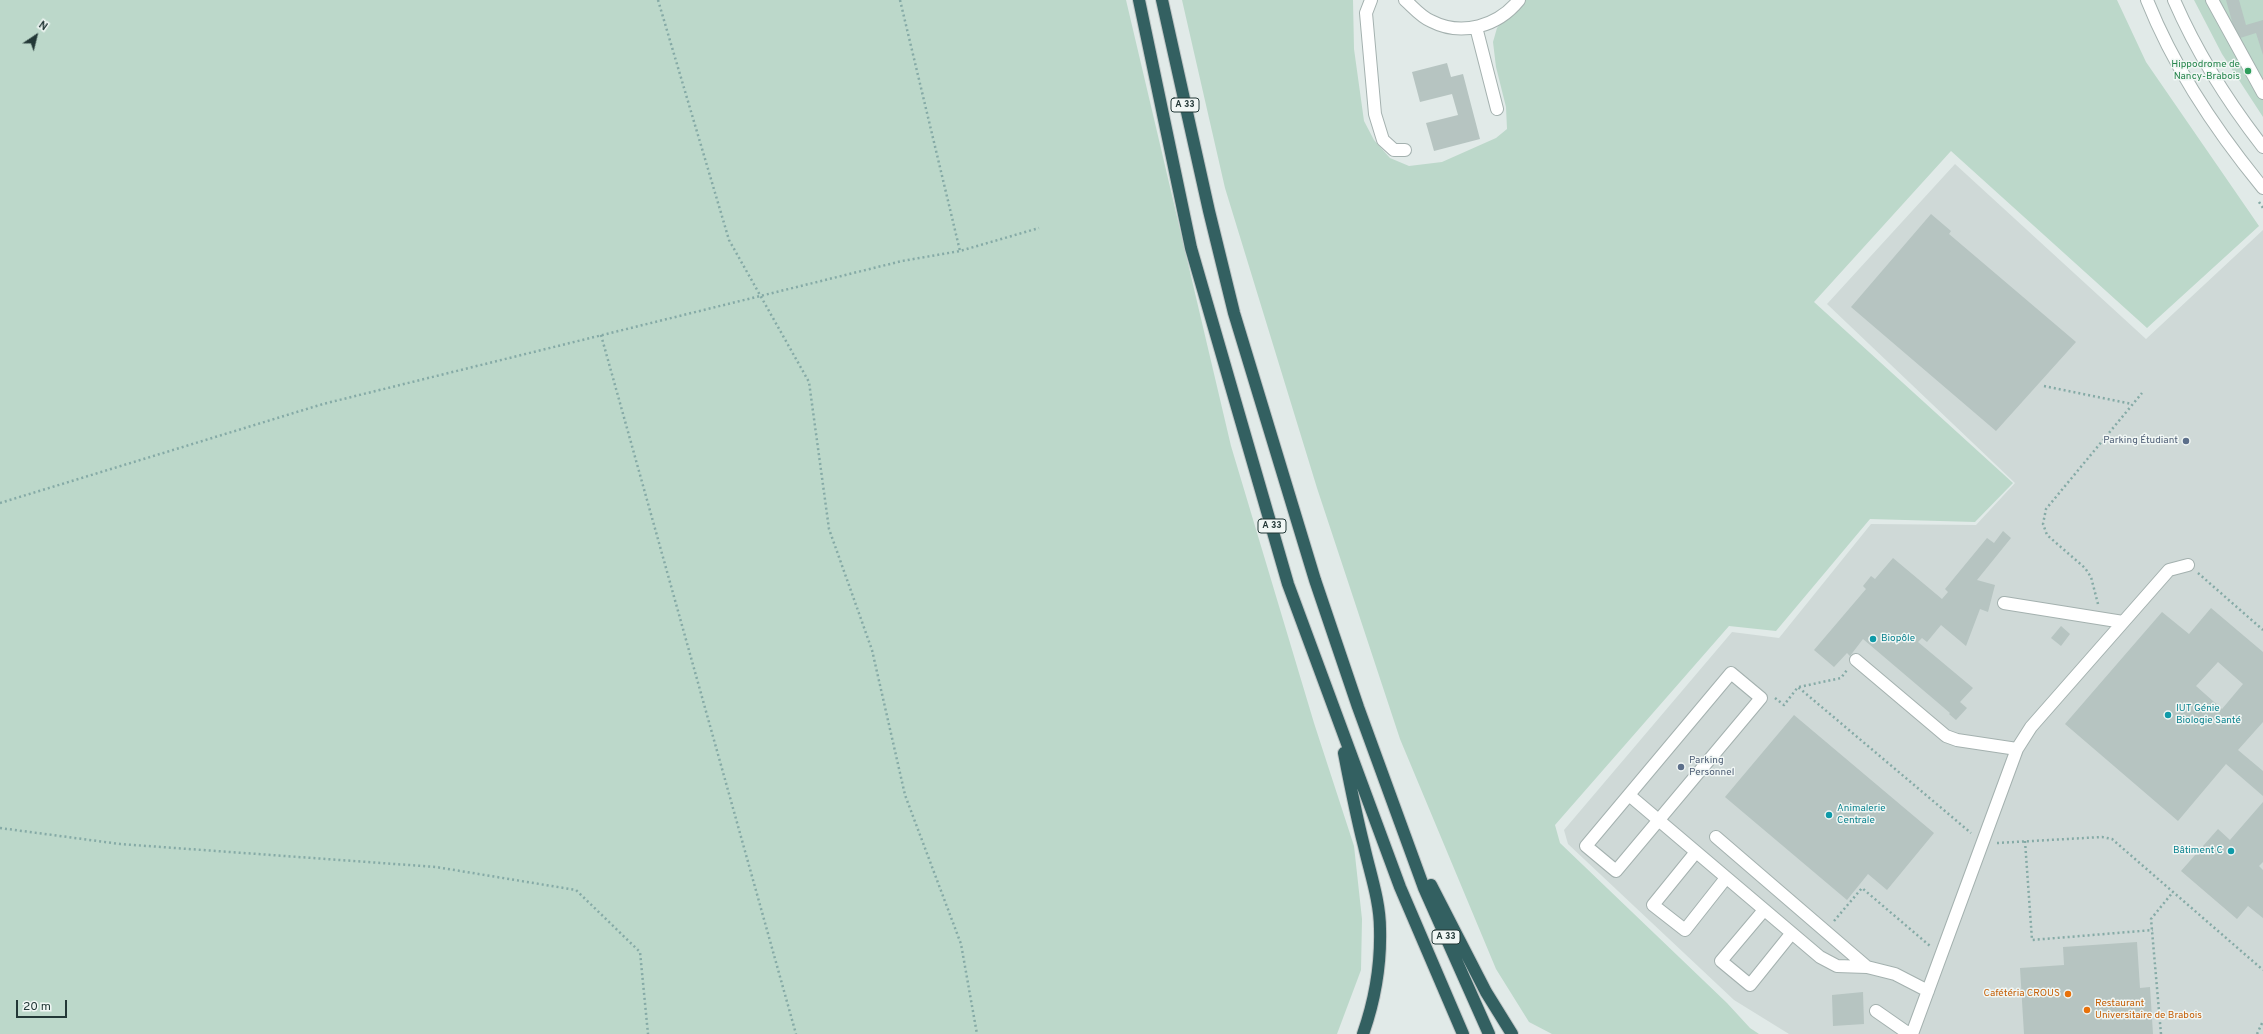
<!DOCTYPE html>
<html>
<head>
<meta charset="utf-8">
<style>
  body { margin:0 }
  #map { position:relative; width:2263px; height:1034px; overflow:hidden; background:#e1eae8; font-family:Overpass,sans-serif }
  canvas { display:block }
  .north { position:absolute; left:16px; top:16px; width:40px; height:40px; -webkit-text-stroke:3px #f1f7f5; paint-order:stroke; rotate:35deg; font-size:11px; font-weight:700; line-height:16px; text-align:center; color:#233837 }
  .north::after { content:''; display:block; margin:auto; width:14px; height:18px; background:#233837; clip-path:polygon(50% 0,100% 100%,50% 72%,0 100%) }
  .scale { position:absolute; left:16px; top:1000px; width:51px; height:18px; box-sizing:border-box; border:2px solid #233837; border-top:0; padding-left:5px; font-size:12px; line-height:14px; white-space:nowrap; color:#233837; -webkit-text-stroke:3px #f1f7f5; paint-order:stroke }
</style>
</head>
<body>
<div id="map">
<canvas width="2263" height="1034"></canvas>
<div class="north">N</div>
<div class="scale">20 m</div>
</div>
<script>
const g = document.querySelector('canvas').getContext('2d');
g.lineJoin = 'round';
function fillPath(path, color) { g.fillStyle = color; g.fill(path, 'evenodd'); }
function stroke(path, color, width, dash) { g.strokeStyle = color; g.lineWidth = width; g.lineCap = dash ? 'butt' : 'round'; g.setLineDash(dash || []); g.stroke(path); }
function write(font, color, halo, rows, align = 'center') {
  g.font = font + ' Overpass,sans-serif'; g.lineWidth = 3; g.setLineDash([]); g.textBaseline = 'middle'; g.strokeStyle = halo; g.fillStyle = color; for (const [text, x, y, turn = 0] of rows) {
    g.save(); g.translate(x, y); g.rotate((+turn || 0) * Math.PI / 180); g.textAlign = isNaN(turn) ? turn : align; if (halo) g.strokeText(text, 0, 0); g.fillText(text, 0, 0); g.restore();
  }
}
const built = new Path2D(`
  M1955 164 2146 339 2263 230V1034H1789L1734 1000 1568 844 1564 830 1732 632 1779 638 1871 524 1976 525 2015 483 1827 304Z`);
const green = new Path2D(`
  M0 0H1126L1231 446 1314 723 1354 846 1362 919 1361 970 1337 1034H0Z
  M1182 0H1353L1354 49 1364 121 1374 140 1390 158 1409 166 1442 162 1496 138 1507 129 1506 107 1496 67 1493 42 1497 28 1521 0H2117L2146 62 2259 226 2147 328 1951 151 1814 302 2013 483 1975 522 1870 519 1776 631 1729 626 1555 825 1560 843 1727 1003 1750 1028 1759 1034H1552L1529 1022 1496 969 1400 739 1317 488 1225 188Z
  M2194 0H2263V117L2222 54Z`);
const building = new Path2D(`
  M2226 0H2239L2246 25 2263 20V55L2256 33 2237 39Z
  M1447 63 1451 77 1463 74 1480 139 1434 151 1426 123 1458 115 1452 94 1420 102 1412 72Z
  M1931 214 1951 231 1949 234 2076 342 1996 431 1851 307Z
  M2003 531 2011 538 1977 580 1995 585 1988 612 1980 609 1966 646 1941 625 1927 642 1922 638 1918 642 1973 688 1960 702 1967 708 1956 720 1949 714 1950 713 1863 639 1850 656 1847 653 1834 667 1814 650 1866 589 1863 586 1871 576 1875 579 1893 558 1942 599 1948 592 1945 589 1987 538 1994 543Z
  M2211 608 2263 652V722L2238 750 2263 771V796L2226 764 2178 821 2065 724 2162 612 2189 634ZM2218 662 2243 684 2222 709 2196 686Z
  M2061 626 2070 634 2061 646 2051 638Z
  M1794 715 1934 833 1887 890 1868 874 1847 900 1725 797Z
  M2263 802V862L2259 866 2263 870V918L2248 906 2237 919 2181 871 2218 829 2230 840Z
  M2137 942 2140 988 2150 987 2153 1034H2024L2020 968 2064 965 2063 947Z
  M1863 992 1864 1024 1833 1026 1832 995Z`);
const path = new Path2D(`
  M658 0 729 240 809 382 829 529 872 650 905 795 961 944 977 1034
  M900 0 960 251
  M2259 202 2263 208
  M601 335 796 1034
  M2044 386 2132 404
  M0 503 323 404 902 261 960 251 1039 228
  M2198 573 2263 630
  M2098 604 2091 577 2085 568 2047 535 2043 524 2046 509 2142 393
  M1799 687 1841 678 1847 670
  M1775 698 1784 705 1798 687 1971 833
  M0 828 120 844 436 867 576 890 640 952 648 1034
  M2025 841 2032 940 2153 930
  M1997 843 2102 837 2112 839 2263 970
  M1834 921 1862 888 1930 946
  M2161 1034 2151 919 2173 892
  M2257 1034 2263 1021`);
const minor = new Path2D(`
  M1371 0 1366 13 1375 114 1383 140 1394 150H1405
  M1405 0C1413 7 1421 17 1431 21 1462 37 1498 26 1519 0
  M2147 0C2174 68 2217 132 2263 188
  M2174 0C2197 53 2228 102 2263 147
  M2212 0 2263 93
  M1476 27 1497 109
  M2004 603 2123 622
  M1856 660 1946 736 1957 740 2017 749
  M1731 673 1761 698 1616 871 1586 846Z
  M1629 795 1820 957 1837 966 1867 967 1895 974 1928 991
  M1716 837 1867 967
  M1696 852 1653 905 1685 930 1726 878
  M1764 910 1721 961 1750 985 1791 934
  M1876 1011 1909 1034
  M1912 1034 2017 749 2031 727 2169 570 2188 565`);
const highway = new Path2D(`
  M1139 0 1191 248 1288 584 1400 887 1463 1034
  M1162 0 1209 211 1234 313 1315 580 1358 707 1424 888 1489 1034
  M1344 753C1350 784 1356 815 1364 846 1370 873 1380 901 1380 929 1381 966 1375 1000 1363 1034
  M1431 885 1486 992 1512 1034`);
const markers = [
  [2248,71,4,"#2e9e5b"],
  [2186,441,4,"#5c6f8a"],
  [1873,639,4,"#0f9aa8"],
  [2168,715,4,"#0f9aa8"],
  [1681,767,4,"#5c6f8a"],
  [1829,815,4,"#0f9aa8"],
  [2231,851,4,"#0f9aa8"],
  [2068,994,4,"#e8710a"],
  [2087,1010,4,"#e8710a"]
];
const shields = [
  [1185,105,28],
  [1272,526,28],
  [1446,937,28]
];
const shieldNames = [
  ["A 33",1185,105],
  ["A 33",1272,526],
  ["A 33",1446,937]
];
const leisureNames = [
  ["Hippodrome de",2240,65],
  ["Nancy-Brabois",2240,77]
];
const serviceNames = [
  ["Parking Étudiant",2178,441],
  ["Parking",1689,761,"left"],
  ["Personnel",1689,773,"left"]
];
const cultureNames = [
  ["Biopôle",1881,639],
  ["IUT Génie",2176,709],
  ["Biologie Santé",2176,721],
  ["Animalerie",1837,809],
  ["Centrale",1837,821],
  ["Bâtiment C",2223,851,"right"]
];
const foodNames = [
  ["Cafétéria CROUS",2060,994],
  ["Restaurant",2095,1004,"left"],
  ["Universitaire de Brabois",2095,1016,"left"]
];
fillPath(built, '#cfd9d7');
fillPath(green, '#bcd8ca');
fillPath(building, '#b6c4c1');
stroke(minor, '#a4b1af', 14);
stroke(highway, '#c1c7c7', 14);
stroke(path, '#85aaa6', 2.5, [2, 3]);
stroke(minor, '#fff', 12);
stroke(highway, '#336061', 12);
for (const [x, y, r, color] of markers) { const dot = new Path2D(); dot.arc(x, y, r, 0, 2 * Math.PI); g.fillStyle = color; g.fill(dot); stroke(dot, '#f1f7f5', 1.5); }
for (const [x, y, w] of shields) { const box = new Path2D(); box.roundRect(x - w / 2, y - 7, w, 14, 3); g.fillStyle = '#f1f7f5'; g.fill(box); stroke(box, '#233837', 1); }
write('bold 9px', '#233837', null, shieldNames);
write('10px', '#27864d', '#f1f7f5', leisureNames, 'right');
write('10px', '#4e5e75', '#f1f7f5', serviceNames, 'right');
write('10px', '#0d838f', '#f1f7f5', cultureNames, 'left');
write('10px', '#c56008', '#f1f7f5', foodNames, 'right');
</script>
</body>
</html>
